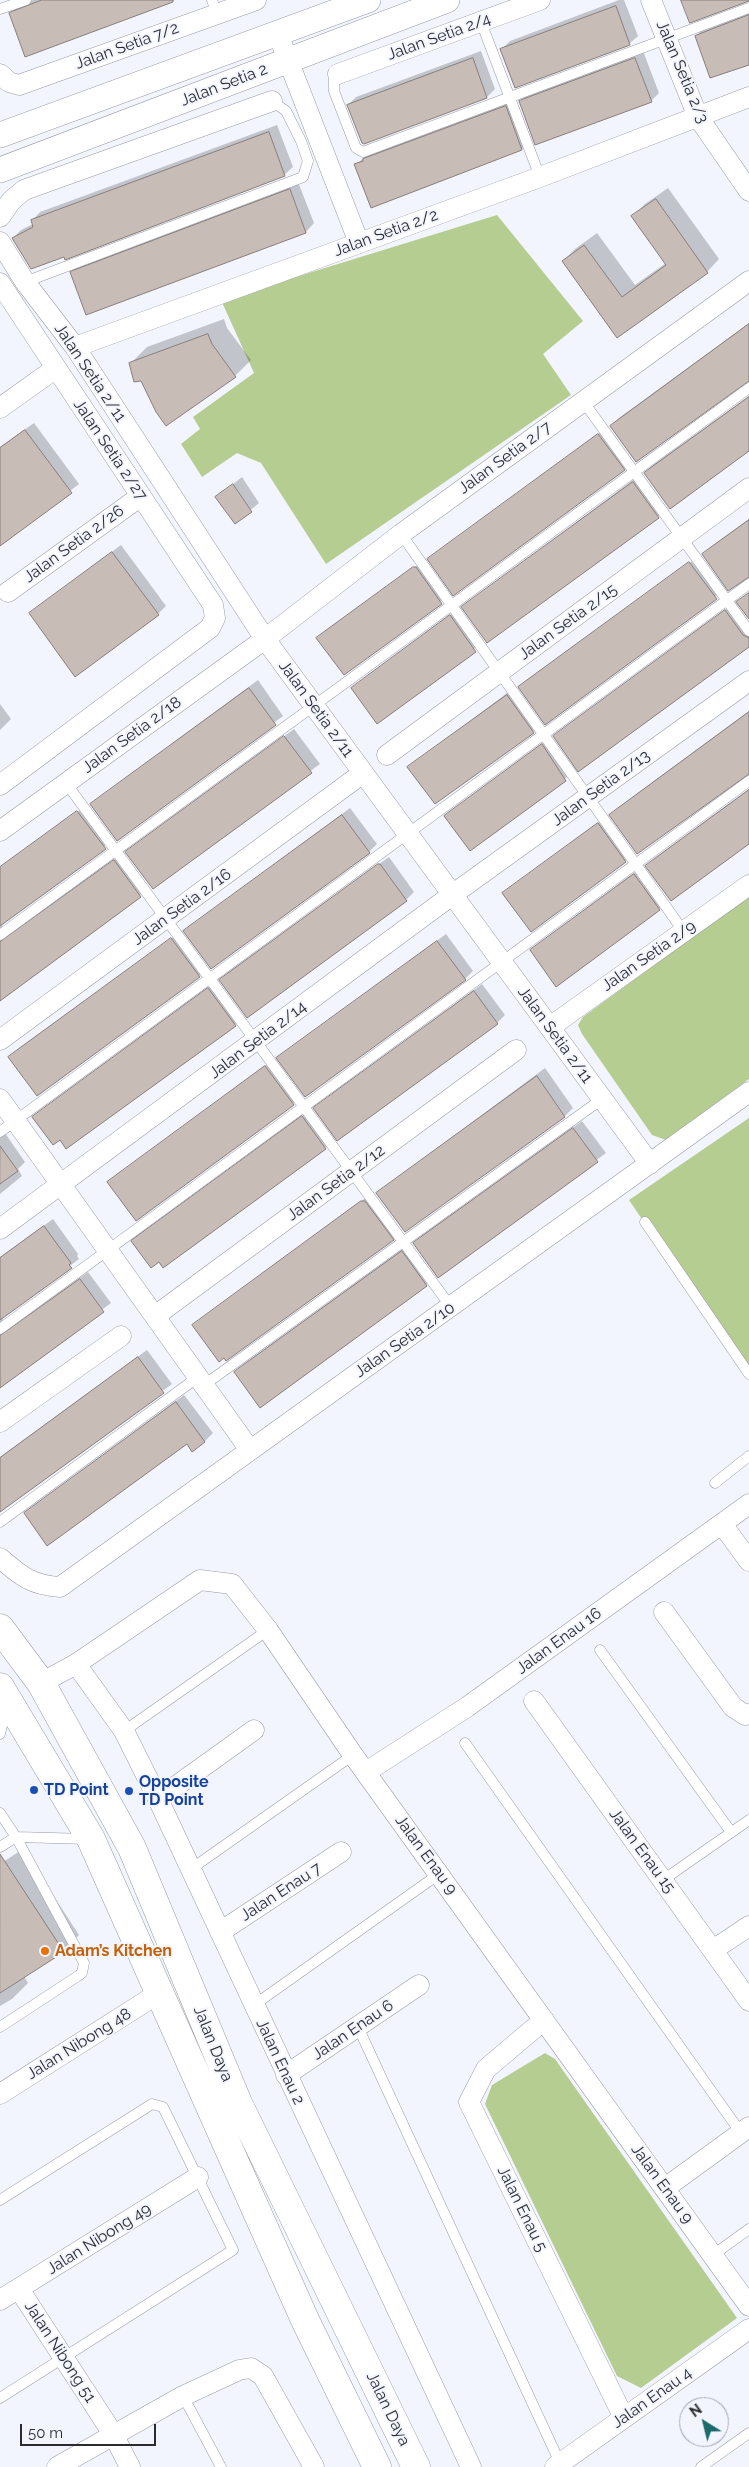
<!DOCTYPE html>
<html>
<head>
<meta charset="utf-8">
<style>
  body { margin:0 }
  #map { position:relative; width:749px; height:2467px; overflow:hidden; background:#f2f5fe; font-family:Raleway,sans-serif }
  canvas { display:block }
  .north { position:absolute; left:679px; top:2397px; width:50px; height:50px; box-sizing:border-box; background:#f2f5fe; border:1px solid #a2a4ab; border-radius:50%; rotate:324deg; font-size:14px; font-weight:700; line-height:20px; text-align:center; color:#292b2f }
  .north::after { content:''; display:block; margin:auto; width:18px; height:22px; background:#1d6a6b; clip-path:polygon(50% 0,100% 100%,50% 72%,0 100%) }
  .scale { position:absolute; left:20px; top:2424px; width:136px; height:22px; box-sizing:border-box; border:2px solid #292b2f; border-top:0; padding-left:6px; font-size:15px; line-height:18px; white-space:nowrap; color:#292b2f; -webkit-text-stroke:4px #f2f5fe; paint-order:stroke }
</style>
</head>
<body>
<div id="map">
<canvas width="749" height="2467"></canvas>
<div class="north">N</div>
<div class="scale">50 m</div>
</div>
<script>
const g = document.querySelector('canvas').getContext('2d');
g.lineJoin = 'round';
function fillPath(path, color) { g.fillStyle = color; g.fill(path, 'evenodd'); }
function stroke(path, color, width, dash) { g.strokeStyle = color; g.lineWidth = width; g.lineCap = dash ? 'butt' : 'round'; g.setLineDash(dash || []); g.stroke(path); }
function write(font, color, halo, rows, align = 'center') {
  g.font = font + ' Raleway,sans-serif'; g.lineWidth = 4; g.setLineDash([]); g.textBaseline = 'middle'; g.strokeStyle = halo; g.fillStyle = color; for (const [text, x, y, turn = 0] of rows) {
    g.save(); g.translate(x, y); g.rotate((+turn || 0) * Math.PI / 180); g.textAlign = isNaN(turn) ? turn : align; if (halo) g.strokeText(text, 0, 0); g.fillText(text, 0, 0); g.restore();
  }
}
const green = new Path2D(`
  M497 215 583 321 543 354 571 395 326 564 261 463 237 453 202 477 181 444 200 429 193 417 254 373 221 300Z
  M749 896V1079L666 1140 652 1135 582 1034 578 1025 583 1017Z
  M749 1118V1377L629 1200Z
  M545 2053 555 2059 737 2318 641 2388 617 2376 485 2104 492 2085Z`);
const shadow = new Path2D(`
  M33 0H175L26 55 10 14 19 5Z
  M619 0H624L638 36 629 44 502 49 510 41Z
  M749 11V63L696 36 704 28Z
  M481 51 495 89 487 97 364 143 348 105 356 97Z
  M643 51 659 93 651 101 520 102 528 93Z
  M514 99 530 140 522 149 372 206 356 165 364 157Z
  M277 125 293 167 284 175 65 255 13 238 21 230 33 224 32 221 40 212Z
  M298 182 314 223 306 232 87 314 71 273 79 265Z
  M668 188 719 259 707 272 617 336 563 261 575 249 597 233 635 285 666 263 633 217 645 204Z
  M224 319 227 328 251 360 235 376 142 380 131 363 147 347Z
  M749 323V380L611 426 619 418Z
  M749 396V449L645 474 653 465Z
  M34 423 79 484 0 544V447Z
  M607 427 632 461 624 469 429 559Z
  M641 474 666 509 658 517 463 607Z
  M242 477 259 503 235 523 217 497Z
  M749 519V576L704 554 712 546Z
  M121 545 166 606 158 614 30 613Z
  M699 556 724 590 545 723 520 687 528 679Z
  M425 560 449 595 344 674 318 638 326 630Z
  M734 603 749 624V645L555 736Z
  M459 608 483 642 377 722 352 688Z
  M258 680 283 716 117 839 91 804Z
  M515 687 541 724 533 732 409 767Z
  M0 704 11 719 0 730Z
  M749 711V774L611 815 619 807Z
  M294 729 320 764 153 887 127 852Z
  M551 737 575 771 470 850 445 816Z
  M749 789V843L647 866 655 858Z
  M87 805 113 840 2 923 3 931 9 934 14 933 123 853 149 888 0 1000V868Z
  M350 808 377 844 369 852 185 931Z
  M607 816 633 853 625 861 504 893Z
  M389 857 414 892 406 900 221 980 229 972Z
  M643 866 667 900 659 909 531 950Z
  M180 932 207 968 199 976 10 1057 18 1049Z
  M446 934 473 971 465 979 278 1058Z
  M217 981 243 1017 235 1025 60 1138 34 1117Z
  M482 984 505 1015 497 1023 315 1108Z
  M274 1059 301 1096 293 1104 109 1182Z
  M545 1068 573 1108 565 1116 405 1231 377 1193Z
  M311 1109 333 1140 325 1148 163 1266 159 1260 133 1242Z
  M582 1121 606 1153 439 1276 414 1244 423 1235Z
  M0 1126 25 1162 18 1169 22 1176 0 1194Z
  M371 1194 401 1231 393 1239 193 1325Z
  M53 1219 78 1254 77 1256 79 1259 3 1317 2 1324 6 1328 13 1327 88 1272 111 1303 0 1386V1257Z
  M410 1244 434 1277 426 1285 236 1372 244 1364Z
  M147 1350 172 1384 0 1511V1457Z
  M184 1395 213 1433 205 1441 192 1450 187 1443 25 1513Z
  M23 1849 79 1935 63 1951 24 1976 28 1983 12 1999 0 2006V1864Z`);
const building = new Path2D(`
  M42 0H173V2L25 57 9 13Z
  M681 0H749V1L690 23Z
  M616 6 630 45 515 88 500 49Z
  M749 15V65L710 78 695 36Z
  M473 58 487 98 364 144 362 143 347 105Z
  M635 58 652 102 535 145 519 101Z
  M506 106 522 150 371 208 354 164 363 161V159Z
  M269 132 285 176 65 260 64 257 31 269 12 238 33 227 31 220Z
  M290 189 306 233 86 315 70 272Z
  M656 199 708 273 617 338 562 261 584 245 622 297 666 265 631 216Z
  M749 324V381L636 462 610 426Z
  M208 334 212 344 236 377 166 426 156 412 141 381 134 382 129 363Z
  M749 397V451L670 509 644 473Z
  M25 430 72 493 0 546V448Z
  M598 434 625 470 453 596 427 559Z
  M633 482 659 518 487 643 461 607Z
  M233 484 252 512 235 524 215 497Z
  M749 520V577L728 591 702 554Z
  M112 552 159 615 75 677 29 613Z
  M689 562 717 599 545 725 518 687Z
  M413 567H416L442 604 344 675 316 638Z
  M749 593V619L736 602Z
  M725 610 743 635 749 638V647L578 772 553 736Z
  M450 615 476 652 377 724 351 688Z
  M249 688 276 725 117 841 90 804Z
  M507 695 534 733 435 804 407 767Z
  M749 712V774L637 854 609 815Z
  M284 736 312 773 153 889 125 852Z
  M542 744 566 781 470 851 444 816Z
  M749 790V844L671 901 645 866Z
  M77 811 106 849 0 926V867Z
  M342 815 370 853 211 969 183 931Z
  M598 823 626 862 531 932 502 893Z
  M114 860 141 897 0 1001V942Z
  M378 864H380L407 901 247 1018 219 980Z
  M634 874 660 910 556 987 530 950Z
  M171 938 200 977 37 1096 8 1057Z
  M437 941 466 980 305 1097 276 1058Z
  M208 988 236 1026 66 1149 60 1140 53 1145 32 1117Z
  M474 991 498 1024 337 1141 313 1108Z
  M265 1066 294 1105 136 1221 107 1182Z
  M537 1076 565 1117 405 1232 376 1193Z
  M302 1116 326 1149 163 1268 159 1262 151 1268 131 1241Z
  M573 1128 598 1162 438 1278 413 1243Z
  M0 1146 18 1171 0 1184Z
  M361 1201H365L394 1240 226 1361 224 1358 219 1362 192 1325Z
  M44 1226 71 1263 69 1265 72 1268 0 1320V1258Z
  M402 1251 427 1286 260 1408 234 1372Z
  M80 1279 104 1312 0 1388V1336Z
  M138 1357 164 1393 0 1512V1458Z
  M176 1402 205 1442 192 1452 187 1444 47 1546 24 1513Z
  M0 1854 64 1952 0 1993Z`);
const service = new Path2D(`
  M212 0 217 14
  M0 9 26 0
  M481 22 540 177
  M338 74 334 78V91L356 148 363 152 749 8
  M25 282 303 177 308 161 301 141 286 111 272 101
  M583 401 749 631
  M401 534 684 932
  M66 783 451 1307
  M0 935 749 388
  M0 1132 749 584
  M645 1222 749 1374
  M0 1329 749 781
  M204 1385 602 1099
  M715 1483 749 1456
  M0 1522 198 1377
  M600 1650 731 1832
  M124 1731 268 1630
  M0 1734 6 1708
  M465 1743 741 2133
  M0 1813 16 1837 88 1839
  M0 1847 16 1837 84 1963 82 1973 78 1976 0 2027
  M191 1869 353 1755
  M663 1880 749 1820
  M254 2005 439 1874
  M358 2027 560 2463
  M0 2200 152 2104 163 2107 233 2250 0 2398
  M713 2255 749 2229
  M183 2396 221 2467
  M701 2467 749 2433`);
const minor = new Path2D(`
  M651 0 698 117 749 191
  M278 34 359 243
  M0 74 9 82 19 85 256 0
  M338 74 540 0
  M0 217 11 201 24 190 272 101
  M0 242 25 282 75 347 265 639 650 1164
  M0 283 213 605 215 618 210 628 0 785
  M75 347 540 177 749 97
  M0 408 56 368
  M8 592 141 496
  M387 755 749 488
  M0 831 265 639 401 534 749 281
  M550 1027 749 885
  M0 1040 363 773
  M0 1099 250 1450
  M0 1229 452 895 749 681
  M155 1316 516 1050
  M0 1422 121 1336
  M722 1524 749 1561
  M0 1558C21 1576 31 1585 60 1587L749 1092
  M664 1612 733 1707 745 1715 749 1714
  M76 1664 124 1731 158 1799 471 2467
  M41 1683 76 1664 200 1580 232 1584 268 1630 353 1755 749 2306
  M534 1701 749 2001
  M366 1772 467 1707 749 1504
  M158 1799 254 1730
  M220 1932 341 1852
  M713 1950 749 1926
  M544 2020 486 2069 469 2102 624 2418
  M286 2075 419 1985
  M0 2094 159 1993
  M665 2188 749 2127
  M19 2289 113 2434 130 2467
  M0 2300 198 2177
  M57 2467 183 2396 239 2370 251 2368 263 2376 314 2467
  M555 2467 749 2329`);
const tertiary = new Path2D(`
  M0 135 368 0
  M0 170 447 0`);
const primary = new Path2D(`
  M0 1628 41 1683 132 1848 238 2103 416 2467
  M0 1687 91 1839 305 2320 377 2467`);
const markers = [
  [34,1790,5,"#1a4fb4"],
  [129,1791,5,"#1a4fb4"],
  [45,1951,5,"#e8710a"]
];
const streetNames = [
  ["Jalan Setia 2/4",439,37,-20],
  ["Jalan Setia 7/2",127,46,-20],
  ["Jalan Setia 2/3",682,72,67],
  ["Jalan Setia 2",224,85,-21],
  ["Jalan Setia 2/2",386,233,-20],
  ["Jalan Setia 2/11",90,373,56],
  ["Jalan Setia 2/27",110,450,56],
  ["Jalan Setia 2/7",505,458,-36],
  ["Jalan Setia 2/26",74,544,-36],
  ["Jalan Setia 2/15",568,622,-36],
  ["Jalan Setia 2/11",316,709,54],
  ["Jalan Setia 2/18",132,735,-36],
  ["Jalan Setia 2/13",601,788,-36],
  ["Jalan Setia 2/16",182,907,-36],
  ["Jalan Setia 2/9",649,956,-35],
  ["Jalan Setia 2/11",555,1035,54],
  ["Jalan Setia 2/14",258,1040,-37],
  ["Jalan Setia 2/12",336,1183,-36],
  ["Jalan Setia 2/10",405,1340,-35],
  ["Jalan Enau 16",559,1641,-36],
  ["Jalan Enau 15",642,1851,54],
  ["Jalan Enau 9",426,1855,54],
  ["Jalan Enau 7",281,1892,-33],
  ["Jalan Enau 6",353,2030,-34],
  ["Jalan Nibong 48",79,2044,-32],
  ["Jalan Daya",213,2044,68],
  ["Jalan Enau 2",280,2062,65],
  ["Jalan Enau 9",662,2184,54],
  ["Jalan Enau 5",522,2209,64],
  ["Jalan Nibong 49",99,2239,-32],
  ["Jalan Nibong 51",60,2352,57],
  ["Jalan Enau 4",652,2398,-35],
  ["Jalan Daya",388,2409,64]
];
const transitNames = [
  ["Opposite",139,1782],
  ["TD Point",139,1800],
  ["TD Point",44,1790]
];
const foodNames = [
  ["Adam’s Kitchen",55,1951]
];
fillPath(green, '#b5cd91');
fillPath(shadow, '#0003');
fillPath(building, '#c8bcb7');
stroke(building, '#887d79', 1);
stroke(service, '#989ca6', 11);
stroke(minor, '#989ca6', 21);
stroke(tertiary, '#989ca6', 26);
stroke(primary, '#989ca6', 29);
stroke(service, '#fff', 10);
stroke(minor, '#fff', 20);
stroke(tertiary, '#fff', 25);
stroke(primary, '#fff', 28);
for (const [x, y, r, color] of markers) { const dot = new Path2D(); dot.arc(x, y, r, 0, 2 * Math.PI); g.fillStyle = color; g.fill(dot); stroke(dot, '#f2f5fe', 2); }
write('16px', '#292b2f', '#f2f5fe', streetNames);
write('bold 16px', '#164399', '#f2f5fe', transitNames, 'left');
write('bold 16px', '#c56008', '#f2f5fe', foodNames, 'left');
</script>
</body>
</html>
